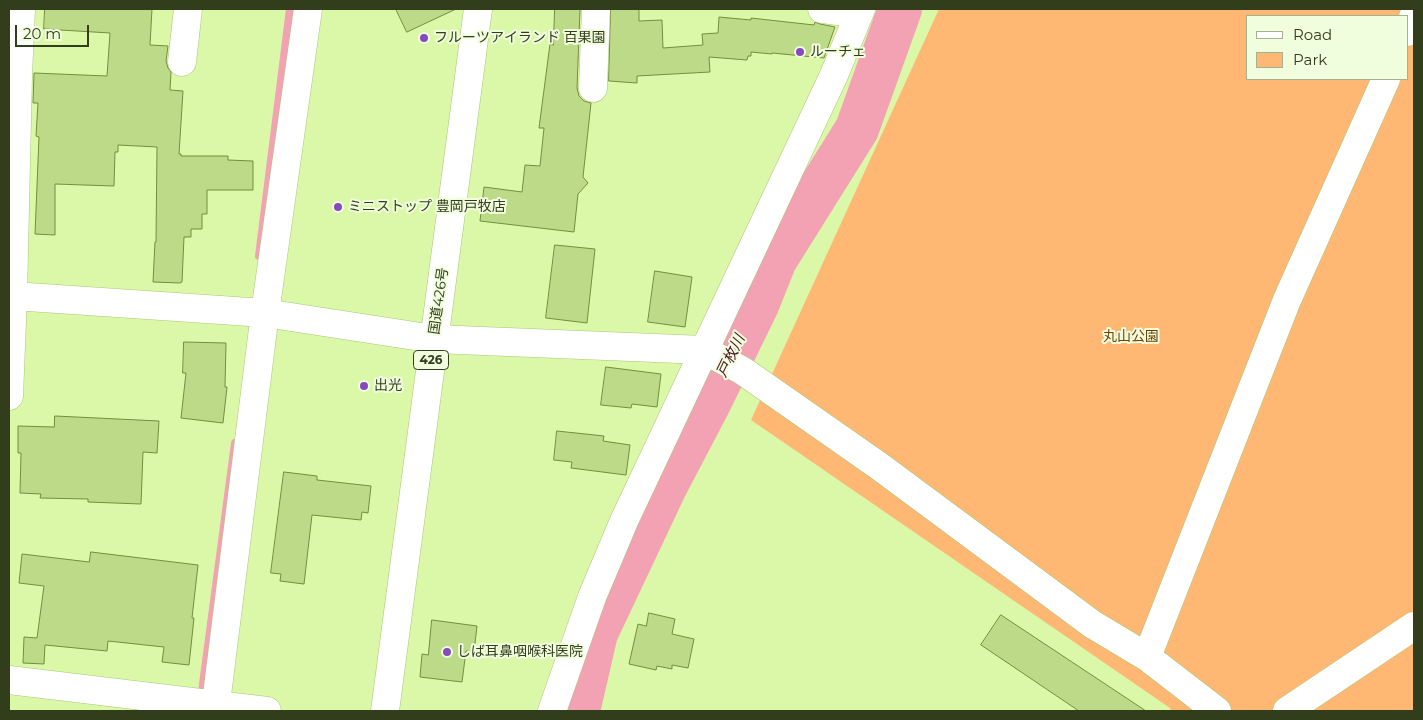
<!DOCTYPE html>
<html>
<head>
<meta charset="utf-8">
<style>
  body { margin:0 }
  #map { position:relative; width:1423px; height:720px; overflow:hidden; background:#daf8a7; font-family:Montserrat,sans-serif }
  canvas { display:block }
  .frame { position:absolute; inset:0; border:10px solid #323d1c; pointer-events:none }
  .legend { position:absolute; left:1246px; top:15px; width:162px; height:65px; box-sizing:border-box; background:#f1fede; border:1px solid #a5b190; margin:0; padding:6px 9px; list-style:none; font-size:15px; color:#323d1c }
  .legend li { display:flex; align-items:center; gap:10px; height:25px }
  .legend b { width:25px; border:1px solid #a5b190 }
  .scale { position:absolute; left:15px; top:25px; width:74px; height:22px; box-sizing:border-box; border:2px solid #323d1c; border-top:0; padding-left:6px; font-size:15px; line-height:18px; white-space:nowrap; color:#323d1c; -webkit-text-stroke:4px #f1fede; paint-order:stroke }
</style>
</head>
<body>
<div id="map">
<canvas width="1423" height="720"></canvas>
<div class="frame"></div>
<ul class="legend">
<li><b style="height:6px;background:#fff"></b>Road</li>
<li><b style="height:14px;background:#feb873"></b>Park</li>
</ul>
<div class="scale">20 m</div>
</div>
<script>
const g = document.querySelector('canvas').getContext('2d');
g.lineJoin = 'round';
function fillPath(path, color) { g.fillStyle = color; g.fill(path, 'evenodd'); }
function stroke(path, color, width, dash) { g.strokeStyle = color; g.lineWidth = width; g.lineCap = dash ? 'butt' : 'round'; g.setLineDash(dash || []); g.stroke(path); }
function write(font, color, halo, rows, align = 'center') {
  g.font = font + ' Montserrat,"Noto Sans JP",sans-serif'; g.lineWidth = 4; g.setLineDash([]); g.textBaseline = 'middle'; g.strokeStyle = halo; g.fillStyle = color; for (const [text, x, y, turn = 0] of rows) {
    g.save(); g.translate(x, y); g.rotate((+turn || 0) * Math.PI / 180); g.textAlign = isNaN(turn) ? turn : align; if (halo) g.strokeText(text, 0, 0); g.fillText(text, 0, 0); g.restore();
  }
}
const green = new Path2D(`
  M939 9H1414V711H1171L1170 708 751 420ZM1247 16H1407V79H1247Z`);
const stream = new Path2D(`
  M259 256 290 9
  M201 699 235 443`);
const river = new Path2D(`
  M578 711 596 633 665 487 709 403 757 305 775 260 857 129 900 9`);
const building = new Path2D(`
  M45 9H152L150 45 168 46 166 61 168 68 171 72 170 90 183 91 179 154H181V156H228V160L253 161V190H207V214H202V229H191V237H184L182 282 180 283 153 282 155 242H156L157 147 118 145V152H115L114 186 55 184V235L35 234 39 137 36 136 38 103H33L34 73 107 76 110 33 44 29Z
  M396 9H456L407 32Z
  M555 9H580L577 88 579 96 584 101 591 103 583 177 588 183 578 194 574 232 480 221 484 187 522 192 525 165 540 166 544 128H539L550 44 553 45Z
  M611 9H639V21L662 20 663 48 703 45 702 34 718 33 719 17 751 20V18L814 25 815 22 820 24 835 27 824 58 772 53V54L751 52V56H748L747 60 709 57 710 72 637 76V83L609 81Z
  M555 245 595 249 587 323 546 318Z
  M655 271 692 277 685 327 648 322Z
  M184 342 226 343 225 387H227L223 423 181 418 186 373H183Z
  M606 367 661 374 657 407 632 404 631 408 601 405Z
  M55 416 159 421 157 453 143 452 141 504 88 502V499L40 498 41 494 20 493 21 453H18V426L54 427Z
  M557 431 604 436 603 441 630 445 626 475 571 468 572 462 554 460Z
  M284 472 317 476V480L371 486 368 513 362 512 361 520 312 515 304 584 280 581 281 574 271 573Z
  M91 552 198 565 192 618H194L189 665 162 662 164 647 108 641 107 651 45 645 44 664 23 663 24 637 37 638 44 586 19 583 22 554 89 562Z
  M649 613 675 619 672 634 694 639 688 668 672 665V669L657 666 656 670 629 664 638 624 646 626Z
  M1001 615 1146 711H1079L981 645Z
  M432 620 477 626 474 652 466 651 462 682 420 677 422 654 428 655Z`);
const minor = new Path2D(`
  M822 9 858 14
  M1407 32 1414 15
  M182 62 188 9
  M593 88 596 9
  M13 296 265 313 434 339 704 350 743 371 879 466 1092 624 1147 657 1217 711
  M9 396 13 296 18 76 21 9
  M1147 657 1287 300 1386 79
  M9 680 267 711
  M215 711 265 313 308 9
  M552 711 592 597 624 521 834 75 861 9
  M1287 711 1414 626`);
const highway = new Path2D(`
  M385 711 478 9`);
const markers = [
  [424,38,5,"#8649be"],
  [800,52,5,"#8649be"],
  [338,207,5,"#8649be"],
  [364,386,5,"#8649be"],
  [447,652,5,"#8649be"]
];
const shields = [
  [431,360,35]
];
const shieldNames = [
  ["426",431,360]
];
const poiNames = [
  ["フルーツアイランド 百果園",434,38],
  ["ルーチェ",810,52],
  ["ミニストップ 豊岡戸牧店",348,207],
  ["出光",374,386],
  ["しば耳鼻咽喉科医院",457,652]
];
const streetNames = [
  ["国道426号",439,301,-82]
];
const parkNames = [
  ["丸山公園",1131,337]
];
const waterNames = [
  ["戸枚川",731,356,-64]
];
fillPath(green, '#feb873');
stroke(stream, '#f3a2b4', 8);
stroke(river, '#f3a2b4', 44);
fillPath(building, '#bdda89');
stroke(building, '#738d3e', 1);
stroke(minor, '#abc778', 29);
stroke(highway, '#abc778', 29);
stroke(minor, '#fff', 28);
stroke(highway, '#fff', 28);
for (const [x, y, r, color] of markers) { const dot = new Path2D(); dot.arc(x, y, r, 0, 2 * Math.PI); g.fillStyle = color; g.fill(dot); stroke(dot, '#f1fede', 2); }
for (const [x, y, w] of shields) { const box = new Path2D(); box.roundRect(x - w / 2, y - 9.5, w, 19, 4); g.fillStyle = '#f1fede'; g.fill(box); stroke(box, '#323d1c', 1); }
write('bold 12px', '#323d1c', null, shieldNames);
write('14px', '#323d1c', '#f1fede', poiNames, 'left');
write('14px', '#323d1c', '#f1fede', streetNames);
write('14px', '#704205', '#f1fede', parkNames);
write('italic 15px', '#4c0e23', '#f1fede', waterNames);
</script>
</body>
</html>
